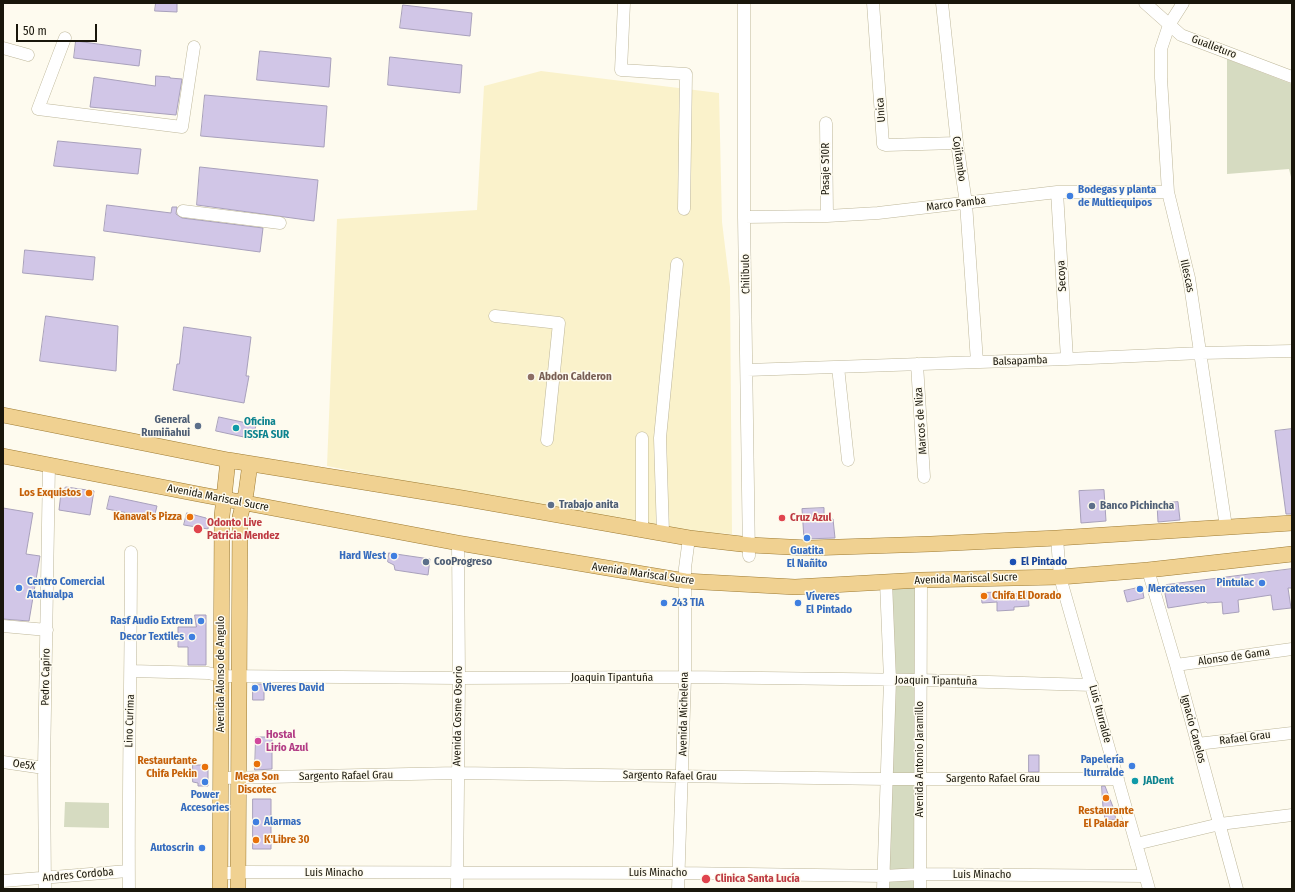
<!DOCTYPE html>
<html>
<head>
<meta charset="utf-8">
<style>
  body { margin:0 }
  #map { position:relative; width:1295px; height:892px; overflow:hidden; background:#fefbef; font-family:"Fira Sans Condensed",sans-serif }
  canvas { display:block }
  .frame { position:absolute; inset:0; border:4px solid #19160b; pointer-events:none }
  .scale { position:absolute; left:16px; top:24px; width:81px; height:18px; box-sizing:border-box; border:2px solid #19160b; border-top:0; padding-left:5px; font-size:12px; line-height:14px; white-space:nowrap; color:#19160b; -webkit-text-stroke:3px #fefbef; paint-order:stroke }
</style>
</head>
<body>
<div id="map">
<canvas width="1295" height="892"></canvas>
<div class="frame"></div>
<div class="scale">50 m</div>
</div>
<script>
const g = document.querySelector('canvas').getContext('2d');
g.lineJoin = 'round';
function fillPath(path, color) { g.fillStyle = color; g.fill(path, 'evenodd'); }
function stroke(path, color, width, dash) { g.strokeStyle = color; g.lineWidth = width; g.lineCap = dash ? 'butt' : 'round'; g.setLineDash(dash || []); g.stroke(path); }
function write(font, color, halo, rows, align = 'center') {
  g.font = font + ' "Fira Sans Condensed",sans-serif'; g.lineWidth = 3; g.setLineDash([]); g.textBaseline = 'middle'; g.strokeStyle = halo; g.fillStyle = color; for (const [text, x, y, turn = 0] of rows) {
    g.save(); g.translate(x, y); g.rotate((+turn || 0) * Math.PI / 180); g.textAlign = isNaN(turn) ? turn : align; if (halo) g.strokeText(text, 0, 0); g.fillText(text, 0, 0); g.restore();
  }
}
const built = new Path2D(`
  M541 71 719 93 722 222 730 287 732 534 642 529 327 466 337 219 477 210 484 86Z`);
const green = new Path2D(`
  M1227 59 1292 84V181L1289 169 1227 174Z
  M921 580 920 889H883L886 582Z
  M65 802 109 803V828L64 827Z`);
const building = new Path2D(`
  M156 3H177V12L155 11Z
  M403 5 472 13 470 36 400 28Z
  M76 41 141 50 139 66 74 58Z
  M260 51 331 58 329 87 257 80Z
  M390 57 462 65 460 93 388 85Z
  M156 76 170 77V78L182 79 176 115 90 107 94 77 155 86Z
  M205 95 327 106 324 147 201 136Z
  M58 141 141 149 138 174 54 166Z
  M200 167 318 180 314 221 197 205Z
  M107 205 171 213 172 207H177L176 214 182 218 263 228 260 252 104 231Z
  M25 250 95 257 93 280 23 273Z
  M46 316 118 326 116 371 40 361Z
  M184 327 251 337 246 376H249L244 403 173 390 177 364H179Z
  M219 417 256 425 253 439 216 431Z
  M1292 429V514H1286L1275 431Z
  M66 487 94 491 90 515 59 510 61 493Z
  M1104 490 1106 521 1081 523 1079 491Z
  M110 496 157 506 154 518 107 509Z
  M1178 502 1180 520 1158 522 1157 504Z
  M3 508 33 513 26 554 40 556 29 621 3 619Z
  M824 508V520L833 519 835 538 804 539 802 509Z
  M187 513 206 518 209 522 208 529 184 525Z
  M389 553 430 559 428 575 395 570 394 565 388 562Z
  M1292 569V588H1288L1291 608 1273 610 1271 595 1238 600 1239 612 1223 614 1222 602 1207 603 1206 602 1168 608 1164 589 1166 585Z
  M1142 587 1144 598 1127 602 1124 591Z
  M1013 592V594L1028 592 1029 606 1014 607V610L997 611V602L982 603 981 593Z
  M195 615H206V665H188V647H178V627H196Z
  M253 684H264V700H253Z
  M256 737H272V769L255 770Z
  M1029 755H1039V772H1029Z
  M193 765H208V786H198V783L193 782Z
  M1102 786H1105L1113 807 1116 820 1105 819 1103 807Z
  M253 799H271V849H253Z`);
const minor = new Path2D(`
  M624 3 621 70 686 74 684 209
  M744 3V217L749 556
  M873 3 883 144 886 145 957 143
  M942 3 957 143 966 203 977 362
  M1145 3 1181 35 1292 77
  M1183 3 1169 25 1161 49V78L1168 192 1189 278 1226 527
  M65 38 38 109 182 127 194 47
  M3 48 28 55
  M826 123 827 216
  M1057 192 1067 359
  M183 211 280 223
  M744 217 827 216 878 213 1057 192H1168
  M495 316 559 323 547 440
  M917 364 924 477
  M838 367 848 460
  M747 370 1067 359 1201 353 1292 351
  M642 529V438
  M663 533 660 438 677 264
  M1057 538 1060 577 1149 889
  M1148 570 1176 665 1237 889
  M3 626 47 630
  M1176 665 1292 649
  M131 671 208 673 221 676 459 678 685 677 920 680 1092 685
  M1197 744 1292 733
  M3 762 44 768
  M221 778 457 773 887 779H1118
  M1136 844 1220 824 1292 815
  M219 874 239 872 679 873 884 876 920 874 1145 876
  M3 881 128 871
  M45 889 44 768 49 464
  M129 889C128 777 131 665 131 552
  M457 889 459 678 458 543
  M678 889 685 677V568L689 538
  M883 889 890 680 886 582
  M920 889 921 580`);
const major = new Path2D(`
  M3 415 228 460 462 498 689 538 750 545 809 548 931 544 1057 538 1292 523
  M3 456 198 494 458 543 685 581 795 587 921 580 1060 577 1148 570 1292 554
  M220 889 222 516 228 460
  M238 889 240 517 246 493 250 464`);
const markers = [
  [1070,196,4,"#3f7fe0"],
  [531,377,4,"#8d6e63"],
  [198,426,4,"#5c6f8a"],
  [236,428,4,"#0f9aa8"],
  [89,493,4,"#e8710a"],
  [551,505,4,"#5c6f8a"],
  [1092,506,4,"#5c6f8a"],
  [190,517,4,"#e8710a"],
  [782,518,4,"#e0444e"],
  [198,529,5,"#e0444e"],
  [807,538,4,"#3f7fe0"],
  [394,556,4,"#3f7fe0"],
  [426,562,4,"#5c6f8a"],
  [1013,562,4,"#1a4fb4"],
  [1262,583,4,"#3f7fe0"],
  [19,588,4,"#3f7fe0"],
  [1140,589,4,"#3f7fe0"],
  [984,596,4,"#e8710a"],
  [664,603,4,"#3f7fe0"],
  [798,603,4,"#3f7fe0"],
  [201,621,4,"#3f7fe0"],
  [192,637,4,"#3f7fe0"],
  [255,688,4,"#3f7fe0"],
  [258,741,4,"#d1479c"],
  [257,764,4,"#e8710a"],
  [1132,766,4,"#3f7fe0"],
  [205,767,4,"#e8710a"],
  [1135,781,4,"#0f9aa8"],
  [205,782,4,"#3f7fe0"],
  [1106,798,4,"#e8710a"],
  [256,822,4,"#3f7fe0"],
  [256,840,4,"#e8710a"],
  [202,848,4,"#3f7fe0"],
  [706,879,5,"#e0444e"]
];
const streetNames = [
  ["Gualleturo",1214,47,21],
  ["Unica",881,110,-94],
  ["Cojitambo",959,159,82],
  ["Pasaje S10R",826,169,-90],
  ["Marco Pamba",956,204,-7],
  ["Chilibulo",746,274,-91],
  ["Secoya",1062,276,-93],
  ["Illescas",1187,276,78],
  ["Balsapamba",1020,361,-2],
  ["Marcos de Niza",921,421,-94],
  ["Avenida Mariscal Sucre",218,498,11],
  ["Avenida Mariscal Sucre",643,574,8],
  ["Avenida Mariscal Sucre",966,579,-2],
  ["Alonso de Gama",1234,657,-8],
  ["Avenida Alonso de Angulo",221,674,-90],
  ["Pedro Capiro",46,677,-89],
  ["Joaquin Tipantuña",612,678],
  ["Joaquin Tipantuña",936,681,1],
  ["Avenida Michelena",684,714,-89],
  ["Luis Iturralde",1100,714,75],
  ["Avenida Cosme Osorio",458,716,-89],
  ["Lino Curima",130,721,-88],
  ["Ignacio Canelos",1193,729,75],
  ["Rafael Grau",1245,738,-7],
  ["Avenida Antonio Jaramillo",920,759,-90],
  ["Oe5X",24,765,8],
  ["Sargento Rafael Grau",346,776,-1],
  ["Sargento Rafael Grau",670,776,1],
  ["Sargento Rafael Grau",993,779],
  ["Luis Minacho",334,873],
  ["Luis Minacho",658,873],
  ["Andres Cordoba",78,875,-5],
  ["Luis Minacho",982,875]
];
const shopNames = [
  ["Bodegas y planta",1078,190],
  ["de Multiequipos",1078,203],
  ["Guatita",807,551,"center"],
  ["El Nañito",807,564,"center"],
  ["Hard West",386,556,"right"],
  ["Centro Comercial",27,582],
  ["Atahualpa",27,595],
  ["Pintulac",1254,583,"right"],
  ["Mercatessen",1148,589],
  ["Víveres",806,597],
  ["El Pintado",806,610],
  ["243 TIA",672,603],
  ["Rasf Audio Extrem",193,621,"right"],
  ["Decor Textiles",184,637,"right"],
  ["Viveres David",263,688],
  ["Papelería",1124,760,"right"],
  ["Iturralde",1124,773,"right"],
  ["Power",205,795,"center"],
  ["Accesories",205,808,"center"],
  ["Alarmas",264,822],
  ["Autoscrin",194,848,"right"]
];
const educationNames = [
  ["Abdon Calderon",539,377]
];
const serviceNames = [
  ["General",190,420,"right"],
  ["Rumiñahui",190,433,"right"],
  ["Trabajo anita",559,505],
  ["Banco Pichincha",1100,506],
  ["CooProgreso",434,562]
];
const cultureNames = [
  ["Oficina",244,422],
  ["ISSFA SUR",244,435],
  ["JADent",1143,781]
];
const foodNames = [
  ["Los Exquistos",81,493],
  ["Kanaval's Pizza",182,517],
  ["Chifa El Dorado",992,596,"left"],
  ["Restaurtante",197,761],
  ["Chifa Pekin",197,774],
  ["Mega Son",257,777,"center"],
  ["Discotec",257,790,"center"],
  ["Restaurante",1106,811,"center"],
  ["El Paladar",1106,824,"center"],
  ["K'Libre 30",264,840,"left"]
];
const healthNames = [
  ["Cruz Azul",790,518],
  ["Odonto Live",207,523],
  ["Patricia Mendez",207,536],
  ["Clinica Santa Lucía",715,879]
];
const transitNames = [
  ["El Pintado",1021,562]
];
const hotelNames = [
  ["Hostal",266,735],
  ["Lirio Azul",266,748]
];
fillPath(built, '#faf2cb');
fillPath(green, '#d6dbc1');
fillPath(building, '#d1c6e7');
stroke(building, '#a8a0bb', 1);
stroke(minor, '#beb79a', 13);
stroke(major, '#9e7b33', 16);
stroke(minor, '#fff', 12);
stroke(major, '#f0d191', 15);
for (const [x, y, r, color] of markers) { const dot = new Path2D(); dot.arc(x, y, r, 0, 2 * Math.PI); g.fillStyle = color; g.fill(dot); stroke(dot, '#fefbef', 1.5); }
write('11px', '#19160b', '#fefbef', streetNames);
write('bold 11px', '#366cbe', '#fefbef', shopNames, 'left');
write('bold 11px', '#785e54', '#fefbef', educationNames, 'left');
write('bold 11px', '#4e5e75', '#fefbef', serviceNames, 'left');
write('bold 11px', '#0d838f', '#fefbef', cultureNames, 'left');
write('bold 11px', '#c56008', '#fefbef', foodNames, 'right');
write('bold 11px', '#be3a42', '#fefbef', healthNames, 'left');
write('bold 11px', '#164399', '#fefbef', transitNames, 'left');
write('bold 11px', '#b23c85', '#fefbef', hotelNames, 'left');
</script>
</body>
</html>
